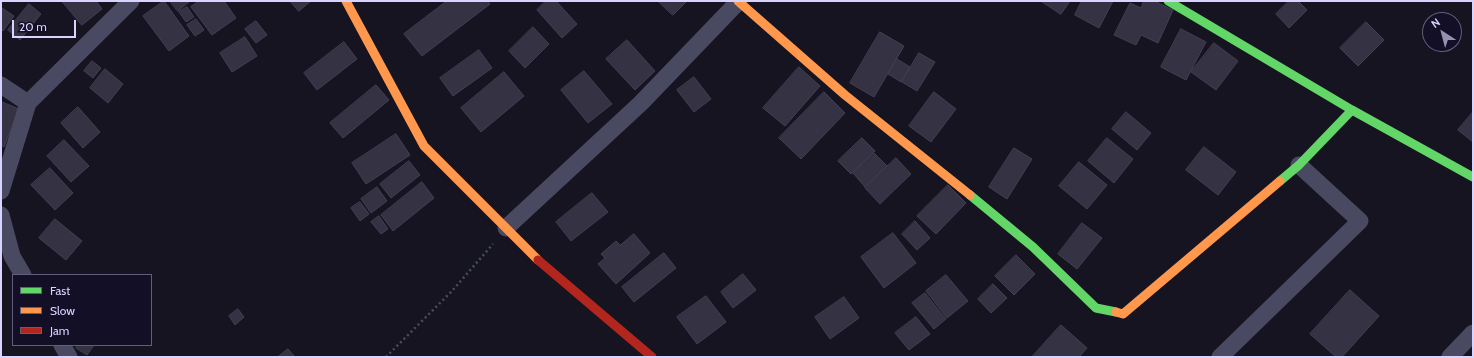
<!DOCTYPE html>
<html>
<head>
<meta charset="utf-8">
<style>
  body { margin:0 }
  #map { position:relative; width:1474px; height:358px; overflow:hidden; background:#161421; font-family:Cabin,sans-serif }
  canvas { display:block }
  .frame { position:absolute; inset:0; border:2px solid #d9d4ff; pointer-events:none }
  .legend { position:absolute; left:12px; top:274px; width:140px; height:72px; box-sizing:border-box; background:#130f26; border:1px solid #625e7d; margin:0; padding:5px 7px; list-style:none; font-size:12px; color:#d9d4ff }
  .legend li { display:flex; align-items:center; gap:8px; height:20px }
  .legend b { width:20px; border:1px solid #625e7d }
  .north { position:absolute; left:1422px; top:12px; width:40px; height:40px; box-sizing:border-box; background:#130f26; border:1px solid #625e7d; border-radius:50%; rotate:324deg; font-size:11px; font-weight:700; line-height:16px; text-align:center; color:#d9d4ff }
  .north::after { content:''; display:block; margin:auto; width:14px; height:18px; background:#9591b1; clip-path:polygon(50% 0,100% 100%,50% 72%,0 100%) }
  .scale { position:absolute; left:12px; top:20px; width:64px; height:18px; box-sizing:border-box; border:2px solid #d9d4ff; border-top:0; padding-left:5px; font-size:12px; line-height:14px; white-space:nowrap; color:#d9d4ff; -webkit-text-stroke:3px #130f26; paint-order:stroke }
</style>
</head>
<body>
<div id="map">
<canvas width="1474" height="358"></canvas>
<div class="frame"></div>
<ul class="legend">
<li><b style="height:5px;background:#63d668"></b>Fast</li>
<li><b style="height:5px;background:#ff974d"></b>Slow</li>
<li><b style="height:5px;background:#b3261e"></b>Jam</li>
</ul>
<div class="north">N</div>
<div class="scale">20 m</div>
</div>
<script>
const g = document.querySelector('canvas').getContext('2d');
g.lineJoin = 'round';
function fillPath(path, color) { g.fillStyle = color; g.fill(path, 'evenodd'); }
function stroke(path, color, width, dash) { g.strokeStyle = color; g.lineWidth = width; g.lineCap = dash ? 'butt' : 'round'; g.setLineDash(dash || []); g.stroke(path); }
const building = new Path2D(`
  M62 1H96L102 9 82 25Z
  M164 1 189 36 169 51 143 16Z
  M170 1H190L178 11Z
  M199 1H224L236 18 212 35 191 7Z
  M290 1H311L299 11Z
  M447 1H487L490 4 422 56 404 34Z
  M546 1H556L577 24 562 38 537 10Z
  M658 1H687L673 15Z
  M1041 1H1070L1061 14Z
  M1082 1H1113L1099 28 1075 15Z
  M1144 1H1154L1173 10 1158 43 1141 35 1136 45 1114 35 1130 3 1141 8Z
  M1289 1H1298L1307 10 1289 28 1276 14Z
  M29 4 41 14 20 40 8 30Z
  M187 7 194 17 186 22 179 12Z
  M2 8 14 16 3 31 1 29V10Z
  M196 19 204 30 195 36 187 25Z
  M256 21 267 35 256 43 245 29Z
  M1366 22 1384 40 1358 66 1340 48Z
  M533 27 549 44 525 68 509 51Z
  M1181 29 1206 42 1186 80 1161 67Z
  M880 32 904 46 874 97 850 83Z
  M245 37 257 56 232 72 220 53Z
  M627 40 655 71 635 90 606 59Z
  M344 42 357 59 317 90 304 73Z
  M1214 43 1238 61 1216 90 1191 72Z
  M479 50 492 68 453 96 440 78Z
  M919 53 935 62 917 91 902 82Z
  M897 59 910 67 901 82 888 74Z
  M92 61 101 68 93 78 84 71Z
  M799 67 820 86 785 126 763 108Z
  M105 69 123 84 108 103 90 88Z
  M584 71 612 104 588 123 561 90Z
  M504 72 524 96 481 132 461 108Z
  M694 77 711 99 694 112 677 90Z
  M376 85 389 100 343 138 330 123Z
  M824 92 845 113 801 159 779 138Z
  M934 92 956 109 931 142 909 126Z
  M2 102 19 109 4 147 1 145V106Z
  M78 107 100 132 83 148 61 123Z
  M1126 112 1151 133 1137 150 1112 129Z
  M1473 112V142L1458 130Z
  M396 134 410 155 366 184 352 163Z
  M862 138 875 151 851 174 838 161Z
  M1107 138 1133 159 1114 183 1088 161Z
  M64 140 89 166 71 182 47 156Z
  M1204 147 1236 172 1218 195 1186 170Z
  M1014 148 1032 159 1007 199 989 187Z
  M874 153 887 166 865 187 853 173Z
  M896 158 911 174 880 204 865 188Z
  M409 161 420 175 391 198 380 184Z
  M1079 162 1107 185 1087 209 1059 186Z
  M50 168 73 193 55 210 31 185Z
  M422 182 434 198 393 231 381 215Z
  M948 185 966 203 936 234 917 216Z
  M377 187 387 201 371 213 361 199Z
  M592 193 608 212 571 241 556 222Z
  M360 202 369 214 360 221 351 208Z
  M379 216 388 229 381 234 371 222Z
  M55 219 82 241 66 260 39 238Z
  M915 221 930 238 917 250 902 234Z
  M1082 223 1102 238 1077 269 1058 254Z
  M893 233 916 263 884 288 861 257Z
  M634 234 650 253 616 284 598 264 605 258 601 254 616 241 620 245Z
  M664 253 676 268 634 302 622 287Z
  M1016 255 1035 274 1014 295 995 276Z
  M743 274 756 290 733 308 721 292Z
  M946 275 968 301 947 318 926 291Z
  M993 284 1007 298 991 313 978 299Z
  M1350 290 1379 316 1342 357H1336L1310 334Z
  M925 293 946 319 934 329 912 303Z
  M706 296 726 322 697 344 677 317Z
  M844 297 859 318 830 339 815 317Z
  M238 309 244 317 235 325 229 316Z
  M916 317 930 334 909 350 895 333Z
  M1061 325 1087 348 1079 357H1032Z
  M78 345H94L87 355 76 348Z
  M288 349 295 357H278Z`);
const path = new Path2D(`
  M386 357 452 291 493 244`);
const street = new Path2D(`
  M1 85 28 103
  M1 191 28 103 131 1
  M1 215 12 256 23 275
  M506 228 641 103 739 1
  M62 345 69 357
  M1220 357 1360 221 1299 165
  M1450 357 1473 333`);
const fast = new Path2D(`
  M1168 1 1352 110 1473 177
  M1280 181 1299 165 1352 110
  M970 195 1033 247 1096 308 1116 312`);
const slow = new Path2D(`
  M346 1 424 146 538 260
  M738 1 845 95 970 195
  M1116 312 1123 314 1280 181`);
const jam = new Path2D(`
  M538 260 652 357`);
fillPath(building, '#343243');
stroke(building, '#433f54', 1);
stroke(path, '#44505f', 2.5, [2, 3]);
stroke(street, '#4a4962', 17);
stroke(fast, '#63d668', 9);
stroke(slow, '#ff974d', 9);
stroke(jam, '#b3261e', 9);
</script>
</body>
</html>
